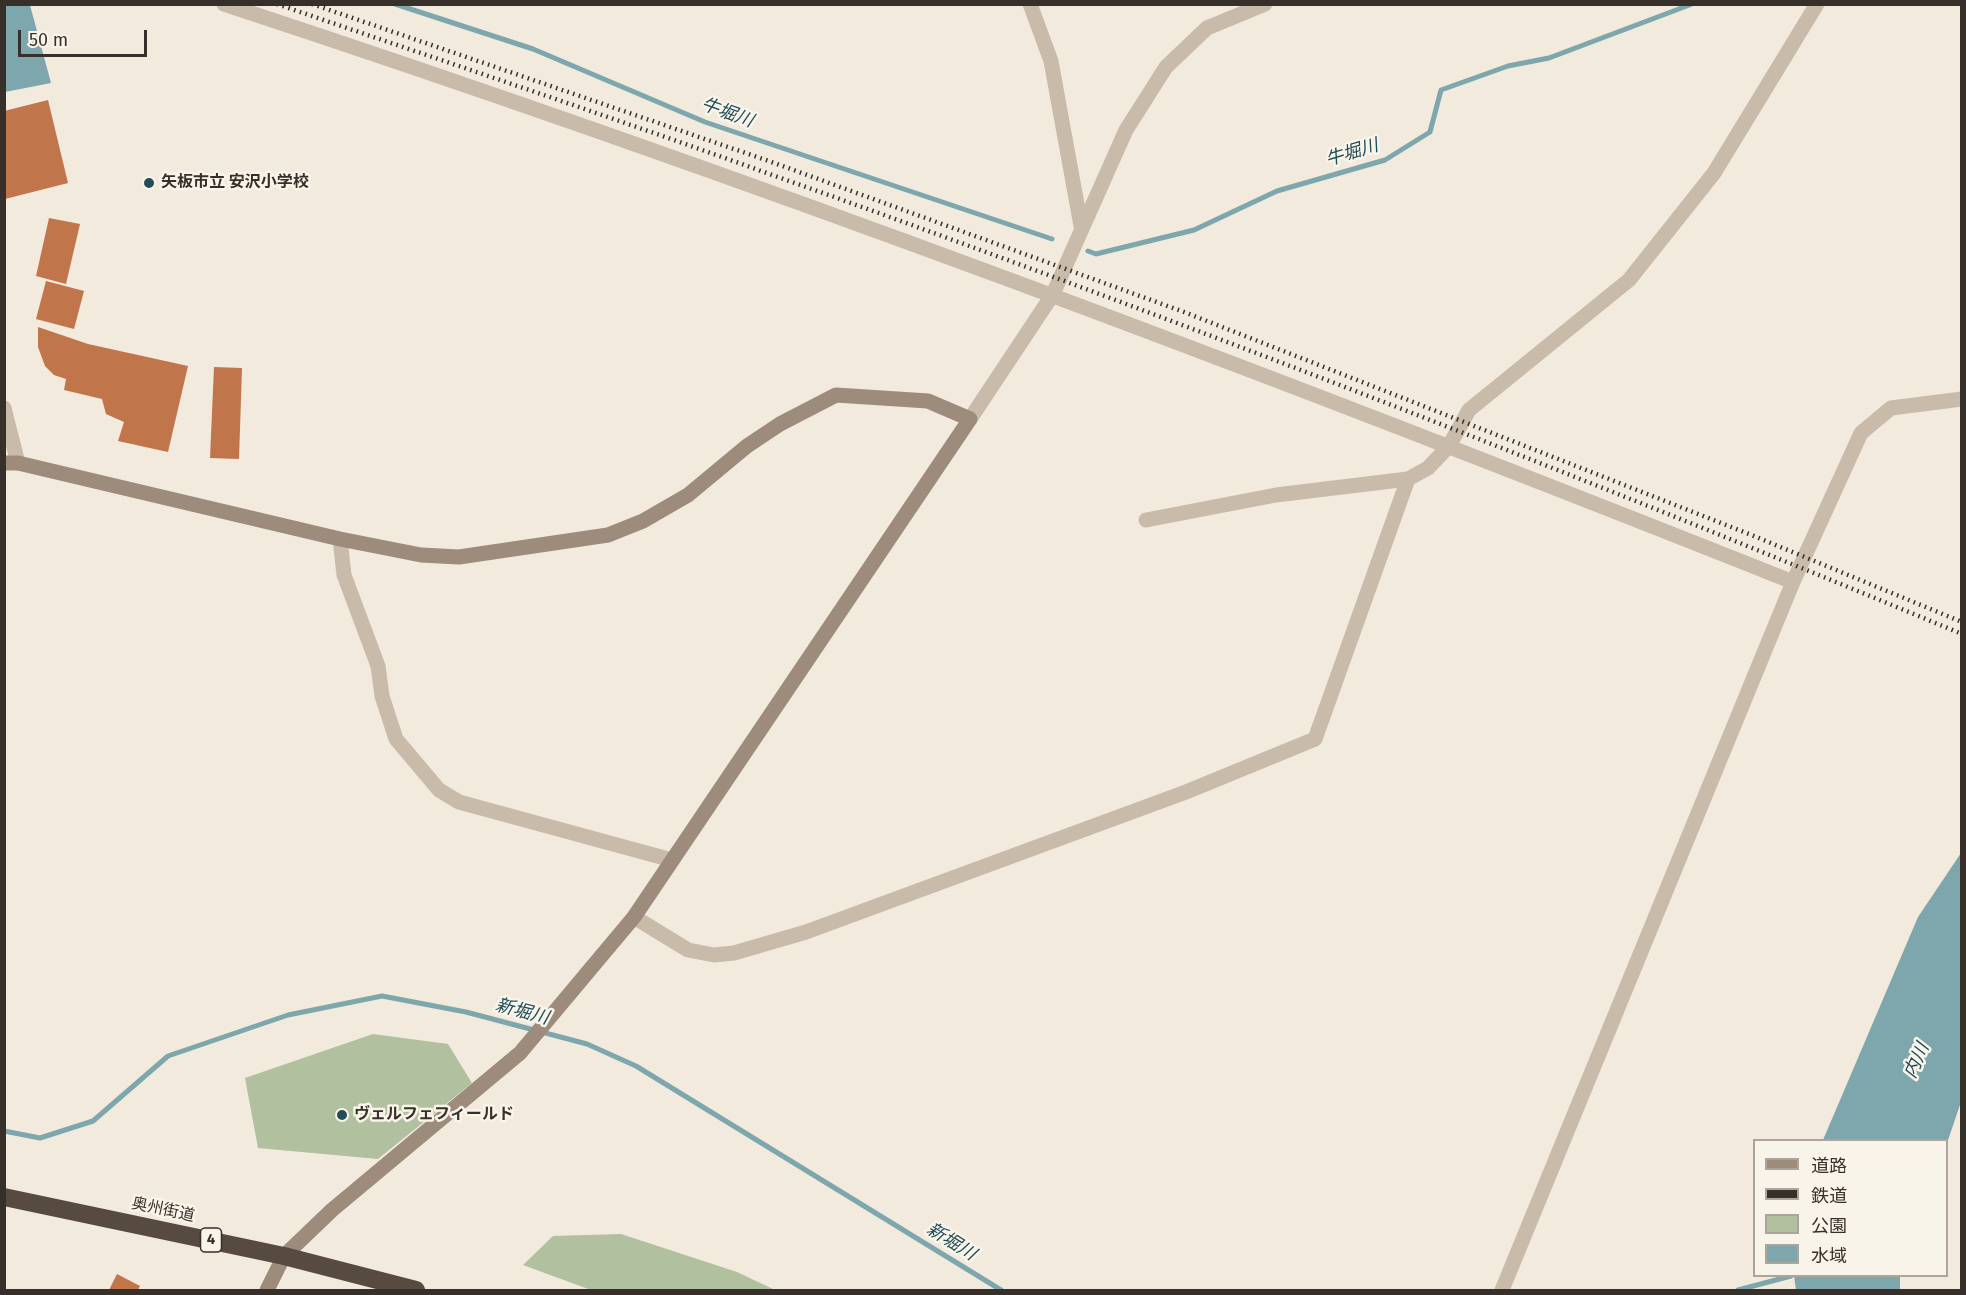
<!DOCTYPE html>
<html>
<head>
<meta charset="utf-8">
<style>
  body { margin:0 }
  #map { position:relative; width:1966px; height:1295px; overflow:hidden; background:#f1eadd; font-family:"Fira Sans","Noto Sans JP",sans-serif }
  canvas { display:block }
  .frame { position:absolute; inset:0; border:6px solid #372f29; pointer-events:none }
  .legend { position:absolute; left:1753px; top:1139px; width:195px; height:138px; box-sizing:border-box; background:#f9f4e9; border:2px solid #aba59c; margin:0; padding:8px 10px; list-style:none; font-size:18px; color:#372f29 }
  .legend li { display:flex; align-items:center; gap:12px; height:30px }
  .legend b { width:30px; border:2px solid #aba59c }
  .scale { position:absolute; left:18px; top:30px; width:129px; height:27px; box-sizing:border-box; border:3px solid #372f29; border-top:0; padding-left:8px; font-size:18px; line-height:21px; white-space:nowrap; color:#372f29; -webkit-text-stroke:4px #f9f4e9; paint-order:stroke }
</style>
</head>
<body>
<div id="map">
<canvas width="1966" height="1295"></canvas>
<div class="frame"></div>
<ul class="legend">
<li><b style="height:8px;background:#9d8b7b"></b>道路</li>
<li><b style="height:8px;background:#372f29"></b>鉄道</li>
<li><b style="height:16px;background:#b1c09e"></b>公園</li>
<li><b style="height:16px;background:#7da6ad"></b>水域</li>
</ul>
<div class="scale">50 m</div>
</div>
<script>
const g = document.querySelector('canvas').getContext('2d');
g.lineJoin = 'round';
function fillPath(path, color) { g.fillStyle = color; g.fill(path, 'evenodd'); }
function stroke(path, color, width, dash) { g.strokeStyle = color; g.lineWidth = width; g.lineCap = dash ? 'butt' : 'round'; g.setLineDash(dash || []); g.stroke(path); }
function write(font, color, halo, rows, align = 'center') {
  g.font = font + ' "Fira Sans","Noto Sans JP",sans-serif'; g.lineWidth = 5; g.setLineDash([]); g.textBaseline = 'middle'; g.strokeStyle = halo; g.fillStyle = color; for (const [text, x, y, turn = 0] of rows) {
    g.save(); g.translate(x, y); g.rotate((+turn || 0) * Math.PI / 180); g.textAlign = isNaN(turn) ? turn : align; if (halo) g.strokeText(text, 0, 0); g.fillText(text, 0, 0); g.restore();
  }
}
const green = new Path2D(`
  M373 1034 448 1044 472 1083 378 1159 258 1148 245 1078Z
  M621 1234 737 1272 775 1290H591L523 1265 553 1236Z`);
const water = new Path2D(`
  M5 4 30 5 51 83 5 92Z
  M1961 853V1102L1947 1143 1946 1140H1823L1918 917Z
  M1794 1276H1900V1290H1796Z`);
const stream = new Path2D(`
  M395 4 533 49 705 122 1052 239
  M1088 251 1096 254 1194 230 1277 191 1385 160 1430 132 1441 90 1508 66 1549 58 1692 4
  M4 1131 40 1138 93 1121 168 1056 288 1015 382 996 466 1012 587 1044 636 1066 1001 1290
  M1738 1290 1791 1276`);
const building = new Path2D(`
  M48 100 68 183 5 199 4 111Z
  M49 218 80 224 66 284 36 276Z
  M46 281 84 291 74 329 36 319Z
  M38 327 88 344 188 366 168 452 118 441 124 422 106 414 102 399 64 390 66 379 54 375 45 366 38 347Z
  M214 367 242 368 239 459 210 458Z
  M117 1274 140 1286 138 1290H109Z`);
const street = new Path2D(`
  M224 4C754 178 1275 376 1793 582
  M1030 4 1051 61 1081 226
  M4 408 18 463
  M970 419 1053 294 1126 130 1166 67 1207 28 1265 4
  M1146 520 1276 495 1408 479 1428 468 1449 446 1469 410 1629 280 1714 173 1817 4
  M340 539 344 575 378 666 382 696 396 739 439 790 459 802 672 860
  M634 917 688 950 714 955 734 953 806 932 1186 792 1315 739 1408 479
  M1502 1290 1793 582 1861 433 1891 408 1962 399`);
const secondary = new Path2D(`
  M4 463H18L340 539 421 555 459 557 608 535 643 521 688 495 747 446 780 424 836 395 928 401 970 419 634 917 520 1053 332 1210 284 1256 267 1290`);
const highway = new Path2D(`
  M4 1197 284 1256 416 1290`);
const rail = new Path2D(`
  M277 4C440 60 603 114 764 172 1167 315 1567 470 1962 634
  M312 4 766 160 1184 312 1749 534 1962 622`);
const markers = [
  [149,183,6,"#204d57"],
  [342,1115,6,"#204d57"]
];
const shields = [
  [211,1240,21]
];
const shieldNames = [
  ["4",211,1240]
];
const poiNames = [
  ["矢板市立 安沢小学校",161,183],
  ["ヴェルフェフィールド",354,1115]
];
const streetNames = [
  ["奥州街道",163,1210,12]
];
const waterNames = [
  ["牛堀川",727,113,20],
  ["牛堀川",1352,153,-17],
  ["新堀川",522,1012,15],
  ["内川",1917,1061,-66],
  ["新堀川",951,1242,32]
];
fillPath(green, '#b1c09e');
fillPath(water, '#7da6ad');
stroke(stream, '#7da6ad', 5);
fillPath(building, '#c1754b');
stroke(street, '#c9bba9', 15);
stroke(secondary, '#9d8b7b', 15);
stroke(highway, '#574a40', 18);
stroke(rail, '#372f29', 4.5, [1.5, 4.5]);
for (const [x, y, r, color] of markers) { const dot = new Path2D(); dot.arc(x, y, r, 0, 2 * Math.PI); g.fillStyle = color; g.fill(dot); stroke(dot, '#f9f4e9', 2); }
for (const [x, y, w] of shields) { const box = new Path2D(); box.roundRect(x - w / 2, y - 12, w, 24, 4.5); g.fillStyle = '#f9f4e9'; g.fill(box); stroke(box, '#372f29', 1.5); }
write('bold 15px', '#372f29', null, shieldNames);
write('bold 16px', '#372f29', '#f9f4e9', poiNames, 'left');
write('16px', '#372f29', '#f9f4e9', streetNames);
write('italic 18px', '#204d57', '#f9f4e9', waterNames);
</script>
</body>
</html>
